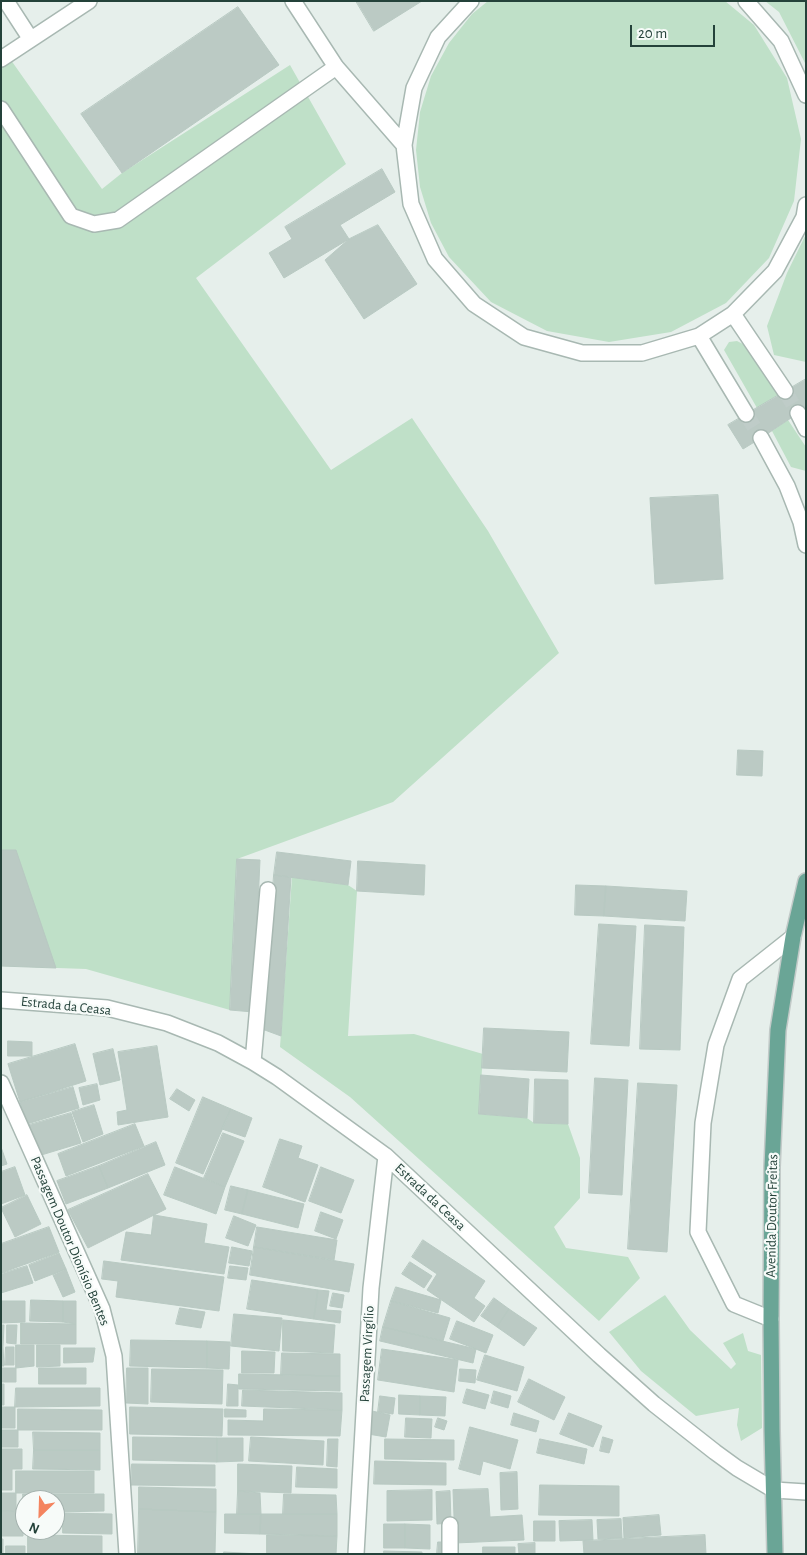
<!DOCTYPE html>
<html>
<head>
<meta charset="utf-8">
<style>
  body { margin:0 }
  #map { position:relative; width:807px; height:1555px; overflow:hidden; background:#e6efeb; font-family:"Alegreya Sans",sans-serif }
  canvas { display:block }
  .frame { position:absolute; inset:0; border:2px solid #24423a; pointer-events:none }
  .north { position:absolute; left:15px; top:1490px; width:50px; height:50px; box-sizing:border-box; background:#f7fbf9; border:1px solid #a3b1ad; border-radius:50%; rotate:204deg; font-size:14px; font-weight:700; line-height:20px; text-align:center; color:#24423a }
  .north::after { content:''; display:block; margin:auto; width:18px; height:22px; background:#f4845f; clip-path:polygon(50% 0,100% 100%,50% 72%,0 100%) }
  .scale { position:absolute; left:630px; top:25px; width:85px; height:22px; box-sizing:border-box; border:2px solid #24423a; border-top:0; padding-left:6px; font-size:15px; line-height:18px; white-space:nowrap; color:#24423a; -webkit-text-stroke:4px #f7fbf9; paint-order:stroke }
</style>
</head>
<body>
<div id="map">
<canvas width="807" height="1555"></canvas>
<div class="frame"></div>
<div class="north">N</div>
<div class="scale">20 m</div>
</div>
<script>
const g = document.querySelector('canvas').getContext('2d');
g.lineJoin = 'round';
function fillPath(path, color) { g.fillStyle = color; g.fill(path, 'evenodd'); }
function stroke(path, color, width, dash) { g.strokeStyle = color; g.lineWidth = width; g.lineCap = dash ? 'butt' : 'round'; g.setLineDash(dash || []); g.stroke(path); }
function write(font, color, halo, rows, align = 'center') {
  g.font = font + ' "Alegreya Sans",sans-serif'; g.lineWidth = 4.5; g.setLineDash([]); g.textBaseline = 'middle'; g.strokeStyle = halo; g.fillStyle = color; for (const [text, x, y, turn = 0] of rows) {
    g.save(); g.translate(x, y); g.rotate((+turn || 0) * Math.PI / 180); g.textAlign = isNaN(turn) ? turn : align; if (halo) g.strokeText(text, 0, 0); g.fillText(text, 0, 0); g.restore();
  }
}
const green = new Path2D(`
  M488 1H725L754 25 787 78 801 139 794 201 769 258 726 303 671 332 609 342 547 331 491 302 449 257 431 223 420 187 416 150 420 112 431 76 449 43 472 14Z
  M765 1H806V65L779 12Z
  M1 46 102 189 122 173 290 65 346 164 196 278 331 470 412 418 488 531 559 653 393 802 237 859 230 1010 86 969 1 966Z
  M806 234V362L774 355 767 326 787 273Z
  M737 341 745 345 778 395 757 408 724 350 729 342Z
  M788 420 806 447V471L791 467 772 431Z
  M292 877 348 885 357 891 348 1036 414 1034 483 1054 479 1114 527 1118 534 1123 568 1124 580 1158V1198L554 1227 566 1248 628 1257 640 1278 599 1321 350 1097 280 1047Z
  M665 1295 690 1330 731 1369 736 1364 723 1343 743 1333 748 1351 761 1355 762 1428 741 1441 737 1425 739 1408 696 1416 641 1371 609 1332Z`);
const building = new Path2D(`
  M356 1H422L374 31Z
  M238 7 279 65 122 173 81 114Z
  M382 169 395 192 340 225 349 239 284 278 269 253 292 239 285 227Z
  M378 225 417 284 364 319 325 260 349 239Z
  M806 379V408L761 438 743 449 728 425Z
  M718 495 723 579 655 584 650 498Z
  M738 750 763 751 762 776 737 775Z
  M1 850H16L56 968 1 966Z
  M277 852 351 861 348 885 274 875Z
  M237 859 260 860 253 1012 230 1010Z
  M358 861 425 865 424 895 357 891Z
  M274 875 291 877 281 1036 262 1029Z
  M576 885 606 886 604 916 575 915Z
  M606 886 687 891 685 921 604 916Z
  M599 924 636 926 629 1046 591 1044Z
  M645 925 684 927 680 1050 640 1049Z
  M484 1028 569 1032 567 1072 482 1068Z
  M8 1041 32 1042V1056H8Z
  M75 1044 86 1081 20 1102 8 1064Z
  M157 1046 168 1117 118 1125 117 1112 127 1110 118 1052Z
  M113 1049 120 1080 100 1085 93 1054Z
  M481 1075 529 1079 527 1118 479 1114Z
  M595 1078 628 1080 622 1195 589 1193Z
  M535 1079 568 1080V1124L534 1123Z
  M638 1083 677 1085 667 1252 628 1249Z
  M97 1084 100 1100 83 1105 79 1088Z
  M73 1087 79 1108 27 1124 20 1102Z
  M177 1089 195 1100 189 1111 170 1099Z
  M203 1097 231 1109 203 1174 176 1163Z
  M94 1105 103 1134 83 1142 72 1112Z
  M231 1109 252 1118 245 1137 222 1129Z
  M71 1113 81 1143 38 1156 29 1125Z
  M135 1124 144 1146 66 1176 58 1154Z
  M223 1133 244 1141 225 1187 204 1178Z
  M280 1139 302 1146 298 1158 318 1165 305 1202 263 1187Z
  M156 1142 165 1165 108 1188 99 1166Z
  M1 1147 7 1164 1 1166Z
  M99 1166 108 1188 66 1204 57 1181Z
  M15 1167 25 1195 1 1204V1172Z
  M175 1167 225 1187 216 1214 164 1195Z
  M321 1167 354 1180 341 1213 309 1201Z
  M148 1174 166 1209 88 1248 68 1210Z
  M231 1186 248 1190 242 1214 225 1210Z
  M248 1190 304 1204 298 1228 242 1214Z
  M27 1195 41 1224 15 1237 1 1208Z
  M321 1212 343 1220 336 1239 315 1231Z
  M154 1215 207 1224 204 1243 229 1247 224 1274 121 1260 126 1232 151 1235Z
  M234 1216 256 1225 248 1246 226 1238Z
  M49 1227 59 1252 1 1273V1244Z
  M257 1227 337 1240 334 1260 254 1247Z
  M423 1240 485 1281 474 1298 485 1306 474 1322 427 1290 437 1274 412 1257Z
  M232 1247 252 1251 249 1266 229 1263Z
  M254 1247 354 1264 349 1292 250 1275Z
  M59 1253 66 1269 35 1281 29 1265Z
  M104 1261 224 1277 219 1311 116 1297 118 1281 102 1279Z
  M410 1262 432 1276 424 1288 402 1274Z
  M27 1266 33 1283 1 1293V1274Z
  M230 1266 248 1268 246 1280 228 1278Z
  M66 1269 75 1292 63 1297 53 1275Z
  M252 1280 318 1290 314 1319 247 1309Z
  M396 1287 441 1300 438 1313 391 1301Z
  M318 1290 329 1291 326 1310 341 1311 340 1323 314 1319Z
  M333 1293 344 1295 342 1308 330 1306Z
  M494 1298 509 1309 497 1327 481 1316Z
  M31 1300 63 1301V1322L30 1321Z
  M1 1301H25V1322L1 1323Z
  M63 1301H76V1324L63 1322Z
  M391 1301 450 1318 443 1341 383 1327Z
  M180 1308 205 1312 201 1328 176 1324Z
  M509 1309 537 1328 524 1346 497 1327Z
  M234 1314 282 1318 279 1351 231 1346Z
  M283 1320 335 1325 333 1353 283 1351Z
  M457 1321 493 1335 486 1353 450 1339Z
  M21 1323 76 1324V1344H21Z
  M1 1325H4L3 1347H1Z
  M7 1325H17L16 1344 7 1343Z
  M383 1327 476 1349 473 1363 380 1341Z
  M131 1340 207 1341V1368L130 1366Z
  M207 1341 230 1342 229 1369 207 1368Z
  M16 1345H34V1366L16 1368Z
  M37 1345H60V1366L37 1367Z
  M1 1347H3L4 1366H1Z
  M6 1347H14V1365H5Z
  M64 1348H95L93 1362 64 1363Z
  M382 1349 458 1360 454 1392 378 1380Z
  M242 1351 275 1352 274 1373H242Z
  M282 1353 340 1354V1376L281 1375Z
  M485 1355 524 1367 517 1391 477 1380Z
  M1 1368H16V1382H1Z
  M39 1368H86V1384H39Z
  M127 1368H148V1404L126 1403Z
  M152 1369 223 1370 222 1404 151 1402Z
  M460 1369 476 1370 475 1383 459 1381Z
  M239 1374 340 1376V1391L239 1389Z
  M529 1379 565 1397 554 1420 518 1402Z
  M1 1384H4V1405H1Z
  M228 1384 238 1385V1406H227Z
  M16 1388H100V1406L15 1407Z
  M467 1389 489 1395 485 1409 463 1403Z
  M243 1390 342 1393V1410L242 1406Z
  M494 1391 511 1396 508 1408 491 1403Z
  M399 1395 420 1396V1415L399 1414Z
  M380 1396 395 1398 393 1414 378 1412Z
  M420 1396 446 1397 445 1416 420 1415Z
  M1 1407H15V1428H1Z
  M130 1407 223 1409 222 1436 130 1434Z
  M18 1409 102 1410V1430H18Z
  M225 1409 246 1410V1417H225Z
  M264 1409 342 1410 340 1436 228 1435V1420L263 1421Z
  M372 1411 390 1415 386 1437 368 1434Z
  M514 1413 539 1421 536 1432 511 1425Z
  M569 1413 602 1426 593 1447 560 1434Z
  M406 1418 432 1419 431 1438 405 1437Z
  M438 1418 447 1421 444 1430 435 1427Z
  M470 1427 518 1440 510 1469 483 1461 480 1475 459 1469Z
  M1 1430H18V1447H1Z
  M33 1432 100 1433V1450H34Z
  M133 1437 217 1438V1462L133 1460Z
  M251 1437 324 1441 323 1465 249 1461Z
  M603 1437 613 1440 609 1453 600 1451Z
  M217 1438H243V1461L217 1462Z
  M328 1439H338L337 1467 327 1466Z
  M385 1439 454 1440V1460L385 1459Z
  M540 1439 587 1449 584 1464 537 1453Z
  M1 1449H22V1469H12V1490H1Z
  M34 1450H100V1470L33 1469Z
  M375 1461 446 1463V1485L374 1484Z
  M132 1464 215 1465V1486L131 1485Z
  M238 1464 292 1466 291 1493 238 1491Z
  M297 1467 337 1469V1488L296 1487Z
  M16 1471H94V1493H16Z
  M517 1472 518 1509 501 1510 500 1473Z
  M540 1485 619 1486V1516L539 1515Z
  M139 1487 216 1489V1512L139 1509Z
  M488 1489 490 1517 522 1515 524 1540 455 1543 453 1490Z
  M432 1490V1520L387 1521V1491Z
  M238 1491 260 1493 261 1514H237Z
  M450 1491 451 1523 437 1524 436 1492Z
  M1 1493H16V1511H1Z
  M23 1494H104V1511L55 1512V1500H25V1512H24Z
  M284 1494 336 1495 337 1514H283Z
  M139 1509 216 1512 215 1554 138 1553Z
  M1 1511 24 1512 23 1536H1Z
  M63 1513 112 1514V1534L63 1533Z
  M225 1514H261L260 1534 225 1533Z
  M261 1514H337V1536L260 1534Z
  M659 1515 661 1535 624 1538 623 1518Z
  M621 1519 622 1538 598 1539 597 1520Z
  M592 1520 593 1540 560 1541 559 1521Z
  M534 1521H555V1541H534Z
  M384 1524H405V1548H384Z
  M405 1524 430 1525V1549L405 1548Z
  M28 1535 102 1536V1554H28Z
  M267 1535 337 1536 336 1554H267Z
  M705 1535 706 1554H584L583 1541Z
  M1 1539H3V1554H1Z
  M438 1542H448L447 1554H437Z
  M535 1543V1554H519L518 1544Z
  M6 1546H25V1554H6Z
  M483 1547H515V1554H483Z
  M384 1551 422 1552V1554H384Z
  M224 1552 259 1554H224Z`);
const minorTunnel = new Path2D(`
  M785 391 798 413
  M746 414 761 438`);
const minor = new Path2D(`
  M6 1 30 38
  M293 1 336 67 404 145
  M471 1 438 37 414 88 404 145 411 204 435 259 474 304 524 337 582 353H642L699 336 733 314 775 271 804 217 806 205
  M746 1 781 41 806 95
  M1 59 89 1
  M1 109 71 216 94 224 118 220 336 67
  M733 314 785 391
  M699 336 746 414
  M798 413 806 429
  M761 438 787 486 801 522 806 545
  M1 1000 107 1008 167 1023 218 1043 253 1062 277 1077 386 1156 599 1355 654 1404 715 1452 737 1468 774 1490 806 1492
  M253 1062 268 890
  M1 1083 102 1309 114 1356 127 1554
  M771 1319 734 1304 698 1232 703 1123 716 1045 740 979 793 937
  M450 1525V1554
  M356 1554 371 1288 386 1156`);
const major = new Path2D(`
  M775 1554 772 1431 771 1319 772 1167 778 1030 793 937 806 881`);
const streetNames = [
  ["Estrada da Ceasa",66,1006,6],
  ["Estrada da Ceasa",430,1197,43],
  ["Avenida Doutor Freitas",772,1216,-89],
  ["Passagem Doutor Dionísio Bentes",70,1241,67],
  ["Passagem Virgílio",367,1354,-87]
];
fillPath(green, '#bfe0c8');
fillPath(building, '#bbcac4');
stroke(building, '#b8c9c2', 1);
stroke(minorTunnel, '#bfccc8', 15, [15, 8]);
stroke(minor, '#a8b8b2', 18);
stroke(major, '#c2cac8', 18);
stroke(minor, '#fff', 15);
stroke(major, '#6aa596', 15);
write('14px', '#24423a', '#f7fbf9', streetNames);
</script>
</body>
</html>
